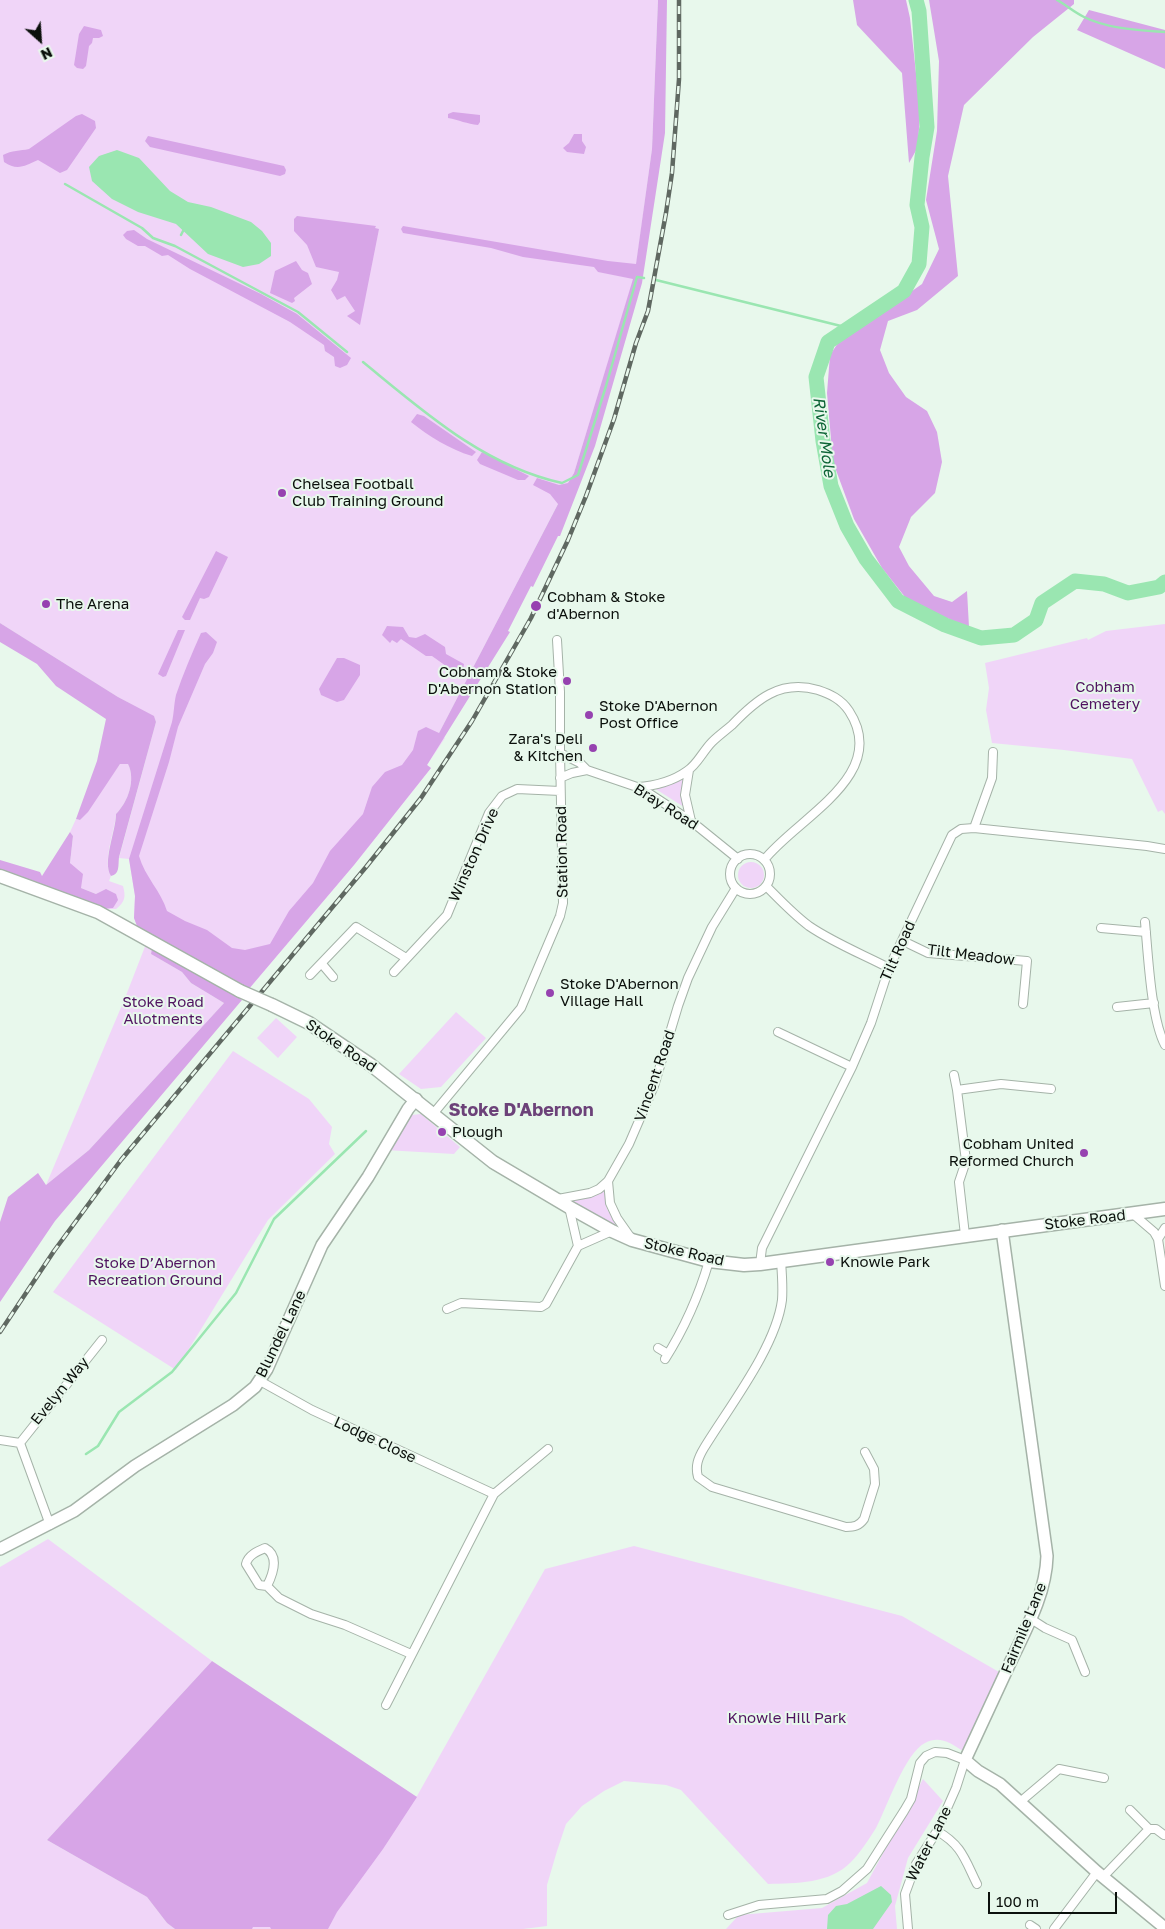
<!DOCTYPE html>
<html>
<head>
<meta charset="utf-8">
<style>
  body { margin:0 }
  #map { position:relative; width:1165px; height:1929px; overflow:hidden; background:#e8f8ec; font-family:"Golos Text",sans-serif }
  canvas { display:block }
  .north { position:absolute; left:15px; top:15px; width:50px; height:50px; -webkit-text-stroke:4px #e8f8ec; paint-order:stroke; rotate:154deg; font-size:14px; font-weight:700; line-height:20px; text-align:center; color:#0b100c }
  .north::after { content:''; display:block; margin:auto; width:18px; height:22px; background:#0b100c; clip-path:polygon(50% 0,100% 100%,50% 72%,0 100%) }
  .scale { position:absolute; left:988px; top:1892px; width:129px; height:22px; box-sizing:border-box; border:2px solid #0b100c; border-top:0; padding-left:6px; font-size:15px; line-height:18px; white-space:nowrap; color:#0b100c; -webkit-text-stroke:4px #e8f8ec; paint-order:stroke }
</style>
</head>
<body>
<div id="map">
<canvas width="1165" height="1929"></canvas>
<div class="north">N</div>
<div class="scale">100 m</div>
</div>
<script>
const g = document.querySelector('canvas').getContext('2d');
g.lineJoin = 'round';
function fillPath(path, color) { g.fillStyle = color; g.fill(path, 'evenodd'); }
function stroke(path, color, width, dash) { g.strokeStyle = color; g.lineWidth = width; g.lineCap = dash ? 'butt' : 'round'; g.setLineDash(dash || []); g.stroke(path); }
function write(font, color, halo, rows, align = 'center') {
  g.font = font + ' "Golos Text",sans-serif'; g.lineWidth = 4; g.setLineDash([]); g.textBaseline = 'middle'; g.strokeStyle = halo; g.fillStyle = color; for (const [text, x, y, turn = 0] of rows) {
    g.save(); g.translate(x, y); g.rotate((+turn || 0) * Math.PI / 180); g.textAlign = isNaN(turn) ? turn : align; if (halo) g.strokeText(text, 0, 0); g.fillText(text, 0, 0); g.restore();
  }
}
const green = new Path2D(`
  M0 0H658L652 149 635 274 574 473 439 733 445 738 427 765 431 768 354 865 248 990 137 926 134 918 135 896 129 859 119 858 156 722 154 717 118 697 0 623Z
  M1165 624V814L1162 810 1158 812 1132 759 1064 750 992 743 986 710 989 688 985 663 1087 638 1088 640 1106 631Z
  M120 764H128C136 780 128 802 116 814 115 831 102 861 111 876L109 881 123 886C126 897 125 902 116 909H100L96 894 81 888 70 863 73 836 70 832 76 819 80 820Z
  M684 777 682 790 684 807 654 788Z
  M738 875a13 13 0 1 1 26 0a13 13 0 1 1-26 0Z
  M146 944 152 948 151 954 182 972 191 983 224 1003 89 1150 46 1185 125 998Z
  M456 1012 486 1038 441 1087 421 1089 399 1074Z
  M276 1018 297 1037 278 1058 257 1038Z
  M233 1051 309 1099 332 1127 329 1144 335 1154 268 1220 176 1370 53 1292Z
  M410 1114 412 1115 421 1114 460 1147 454 1154 385 1150Z
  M604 1188 607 1209 620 1228 567 1201 586 1198Z
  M48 1539 212 1661 47 1840 147 1897 167 1923 175 1929H0V1567Z
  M634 1546 902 1616 999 1672 963 1751C951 1743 939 1735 925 1743 905 1753 887 1807 876 1828 869 1839 860 1853 851 1862 830 1884 796 1883 768 1884L681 1790 666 1785 624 1781 604 1791 582 1806 566 1824 557 1851 547 1885V1926L523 1929H194L417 1796 545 1569Z
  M923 1779 943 1801 908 1858 895 1906 897 1929H726L739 1915 822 1908 867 1883Z`);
const forest = new Path2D(`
  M658 0H667L665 133 642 283 595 446 560 536H558L533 587 531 586 508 631 510 632 427 765 431 768 354 865 248 990 137 926 134 918 135 896 129 859 172 722C174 714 174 703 176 695 183 674 192 653 201 633L206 632 217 642 213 653 205 664 178 727 169 762 139 856C145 877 161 891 167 911L185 921 207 930 232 948 245 950 270 944 289 911 313 883 330 851 363 814 372 787 385 772 402 765 413 750 418 731 426 727 439 733 558 504 550 494 533 485 537 478 559 485 568 483 574 473 633 279 598 272 594 267 523 257 491 248 403 233 401 229 403 226 608 261 636 264 652 149Z
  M853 0H906L910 18 920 110 918 147 909 163 902 73 857 25Z
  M929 0H1074V4L1033 37 964 105 948 176 958 276 917 310 888 321 880 350 889 373 906 397 927 411 937 432 942 462 935 493 911 517 899 547 909 566 934 596 952 602 967 591 969 627 944 617 905 597 882 568 854 519 833 462 827 393 830 355 838 343 922 284 939 249 926 200 937 131 939 61Z
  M1089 10 1165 30V69L1077 30Z
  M84 26 101 30 103 36 99 38H93L92 43 89 46 86 66 83 69 77 68 74 65 79 34Z
  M453 112 480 115V122L478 125C467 124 459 120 448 118V114Z
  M82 114 95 121 96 128 67 170 60 173 38 160C25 166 17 171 4 162L3 155C12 150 20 151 29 149L76 116Z
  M574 134H582V141L586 147 584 154 567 152 563 148 569 143Z
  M148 136 284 166 286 170 285 174 280 176 150 147 145 141Z
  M297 216 376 226 375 228 379 229 360 325 347 316 355 311 345 296 337 300 331 290 337 280 339 272 316 267 307 245 294 231V219Z
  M134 230 147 239 261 294 297 314 351 358 347 365 340 368 335 366 334 357 325 351 324 345 290 322 190 269 168 255 162 256 145 246H138L126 239 123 235 127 231Z
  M296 261 302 270 308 273 312 284 294 298 295 301 292 303 270 293 275 271Z
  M417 414 424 416 476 452 472 456C449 449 430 437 411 422Z
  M482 452 529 476 525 480H518L480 464 477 460Z
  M216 551 228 557 209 597 204 599 200 598 190 620H185L182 617Z
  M0 623 118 697 154 716 156 722 119 857C118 866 120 874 111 876 102 862 116 831 116 814 128 802 136 780 128 764H120L88 812 80 820 76 819 97 761 106 719 56 686 37 664 0 642Z
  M387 626 403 627 409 637 416 638 425 634 445 647 446 654 464 664 463 670 453 671 432 656H426L401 639 397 643 392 640 390 643 382 635Z
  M178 630H185L166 676 163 677 158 674Z
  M337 658H344L360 665V675L344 700 337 702 321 695 319 689Z
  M70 832 73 836 70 863 83 874 81 888 96 894 106 889 116 894 118 900 113 908 100 909 0 874V860L40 872 42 876Z
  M152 948 242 1000 55 1221 0 1302V1222L8 1197 38 1173 46 1185 89 1150 224 1003 191 983 182 972 151 954Z
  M212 1661 417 1797 383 1849 337 1912 328 1929H271L270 1927H253L252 1929H175L167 1923 147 1897 47 1840Z`);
const water = new Path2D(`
  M117 150 139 158 170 191 188 202 211 207 251 222 262 231 271 243V256L259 264 243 267 208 254 176 224 138 212 112 199 92 181 89 167 99 156Z
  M881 1886 891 1895 892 1902 873 1929H827L828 1915 836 1906 847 1904Z`);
const stream = new Path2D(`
  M1057 0C1066 5 1074 12 1084 17 1108 29 1138 30 1165 32
  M65 184 142 228 153 238 175 246 298 312 347 352
  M181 235 183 231
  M656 280 849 328
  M363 362C423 411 484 466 562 483L578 475 606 386 637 277 644 278
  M86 1454 98 1446 119 1412 172 1372 236 1293 274 1219 366 1131`);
const river = new Path2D(`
  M916 0 919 11 927 127 922 157 917 205 922 227 919 264 904 291 828 342 816 377 823 441 831 486 847 526 866 559 898 601 945 625 981 638 1014 635 1036 620 1042 603 1075 581 1104 584 1128 593 1159 587 1165 582`);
const street = new Path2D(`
  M560 753 580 763 587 770 637 787 650 794 691 821 738 859
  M689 770 685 795 691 821
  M560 778 572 773 587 770
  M637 787C654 786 673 781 687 771 697 765 703 751 712 742 718 736 725 731 732 725 756 700 780 679 818 690 830 694 841 699 849 711 891 775 797 818 764 860
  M974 828 992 778 993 752
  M730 874a20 20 0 1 1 40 0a20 20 0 1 1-40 0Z
  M766 886C780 900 793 914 809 926 834 943 862 954 889 968
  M1145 922C1148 954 1151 1019 1165 1045
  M1101 928 1146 932
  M903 941 928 953 1027 961 1023 1004
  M322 964 333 977
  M394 972 447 915 489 813 502 796 517 789 560 791
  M310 975 356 927 406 958
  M1117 1007 1154 1003
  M778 1032 852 1067
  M954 1075 957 1090
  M433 1114 521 1008 560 916 563 903 560 753V692L557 640
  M608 1181 610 1203 617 1218 631 1238
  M558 1199 590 1193 599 1189 608 1181 629 1144 654 1086 678 1006 688 978 712 927 736 888
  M569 1207 578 1246
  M1133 1214 1154 1232 1158 1239 1165 1286
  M965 1235 959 1182 966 1161 957 1090 1001 1084 1051 1089
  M1158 1239 1165 1228
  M781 1261C782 1274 783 1287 782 1300 776 1347 729 1407 704 1448 698 1458 695 1466 698 1477L712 1487 846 1527C854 1527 859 1526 864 1519L875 1484 874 1469 865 1452
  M760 1264 762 1248 852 1067 871 1023 889 968 952 835 961 829 974 828 1147 846 1165 849
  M447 1309 461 1303 541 1307 546 1304 578 1246 612 1231
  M658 1348 668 1354
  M665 1359C684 1329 699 1295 709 1261
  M260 1381 312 1410 494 1494
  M0 1440 20 1443
  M50 1525 20 1443 102 1340
  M267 1586 259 1585 246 1564C248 1555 258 1551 265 1548 280 1556 273 1574 267 1586L279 1598 311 1614 345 1625 411 1654
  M1031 1619 1045 1628 1072 1640 1085 1672
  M386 1705 494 1494 548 1449
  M1020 1802 1059 1769 1104 1778
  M1130 1810 1149 1829H1156L1164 1835
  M937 1831C962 1845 965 1860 977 1884
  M1103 1877 1149 1829
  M728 1915 759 1905 827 1899 842 1891 867 1869 904 1811 911 1799 920 1763 926 1756 935 1752 947 1753 965 1760 956 1788 937 1831 916 1864 905 1894 908 1929
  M1030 1925 1036 1929
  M1054 1929 1097 1872`);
const secondary = new Path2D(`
  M1002 1230 1047 1556C1046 1594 1026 1629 1010 1663 995 1695 980 1728 965 1760L978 1771 1000 1784 1097 1872 1165 1928
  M0 1549 74 1511 135 1466 233 1405 255 1387 267 1369 322 1245 368 1177 408 1109 416 1099`);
const primary = new Path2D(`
  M0 876 98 912 240 991
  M272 1005 309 1023 371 1065 493 1162 569 1207 612 1231 632 1240 709 1261 744 1265 760 1264 1165 1209`);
const rail = new Path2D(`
  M0 1332 54 1251 121 1160 366 867 421 798 472 721 531 618 568 540 586 496 614 419 636 343 648 311 666 213 672 173 679 79V0`);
const primaryBridge = new Path2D(`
  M240 991 272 1005`);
const markers = [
  [282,493,5,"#9642b0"],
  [46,604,5,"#9642b0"],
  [536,606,6,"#9642b0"],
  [567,681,5,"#9642b0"],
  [589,715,5,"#9642b0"],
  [593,748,5,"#9642b0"],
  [550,993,5,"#9642b0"],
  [442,1132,5,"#9642b0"],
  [1084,1153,5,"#9642b0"],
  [830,1262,5,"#9642b0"]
];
const poiNames = [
  ["Chelsea Football",292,484],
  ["Club Training Ground",292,501],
  ["Cobham & Stoke",547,597],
  ["d'Abernon",547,614],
  ["The Arena",56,604],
  ["Cobham & Stoke",557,672,"right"],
  ["D'Abernon Station",557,689,"right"],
  ["Stoke D'Abernon",599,706],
  ["Post Office",599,723],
  ["Zara's Deli",583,739,"right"],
  ["& Kitchen",583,756,"right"],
  ["Stoke D'Abernon",560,984],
  ["Village Hall",560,1001],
  ["Plough",452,1132],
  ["Cobham United",1074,1144,"right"],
  ["Reformed Church",1074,1161,"right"],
  ["Knowle Park",840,1262]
];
const parkNames = [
  ["Cobham",1105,687],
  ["Cemetery",1105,704],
  ["Stoke Road",163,1002],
  ["Allotments",163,1019],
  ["Stoke D’Abernon",155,1263],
  ["Recreation Ground",155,1280],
  ["Knowle Hill Park",787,1718]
];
const streetNames = [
  ["Bray Road",666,807,32],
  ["Station Road",562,852,-91],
  ["Winston Drive",474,855,-66],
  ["Tilt Road",898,951,-66],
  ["Tilt Meadow",971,955,7],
  ["Stoke Road",341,1046,34],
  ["Vincent Road",655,1076,-71],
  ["Stoke Road",1085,1220,-7],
  ["Stoke Road",684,1252,13],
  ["Blundel Lane",281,1334,-64],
  ["Evelyn Way",60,1391,-51],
  ["Lodge Close",375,1440,25],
  ["Fairmile Lane",1024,1628,-68],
  ["Water Lane",929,1844,-63]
];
const waterNames = [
  ["River Mole",824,437,82]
];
const quarterNames = [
  ["Stoke D'Abernon",521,1110]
];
fillPath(green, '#f0d5f8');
fillPath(forest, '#d7a5e7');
fillPath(water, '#9ae6b1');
stroke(stream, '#9ae6b1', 2.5);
stroke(river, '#9ae6b1', 15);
stroke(street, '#a5b3a8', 10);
stroke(secondary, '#a5b3a8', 14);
stroke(primary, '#a5b3a8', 15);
stroke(street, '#fff', 8);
stroke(secondary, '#fff', 11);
stroke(primary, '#fff', 12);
stroke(rail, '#5f6861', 4.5);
stroke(rail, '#e8f8ec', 2.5, [8]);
stroke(primaryBridge, '#a5b3a8', 15, []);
stroke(primaryBridge, '#fff', 12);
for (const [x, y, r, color] of markers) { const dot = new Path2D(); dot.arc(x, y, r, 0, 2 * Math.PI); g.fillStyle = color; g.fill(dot); stroke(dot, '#e8f8ec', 2); }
write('15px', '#0b100c', '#e8f8ec', poiNames, 'left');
write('15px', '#501360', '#e8f8ec', parkNames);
write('15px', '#0b100c', '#e8f8ec', streetNames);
write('italic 16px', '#0c6436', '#e8f8ec', waterNames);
write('bold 18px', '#6c4279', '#e8f8ec', quarterNames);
</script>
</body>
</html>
